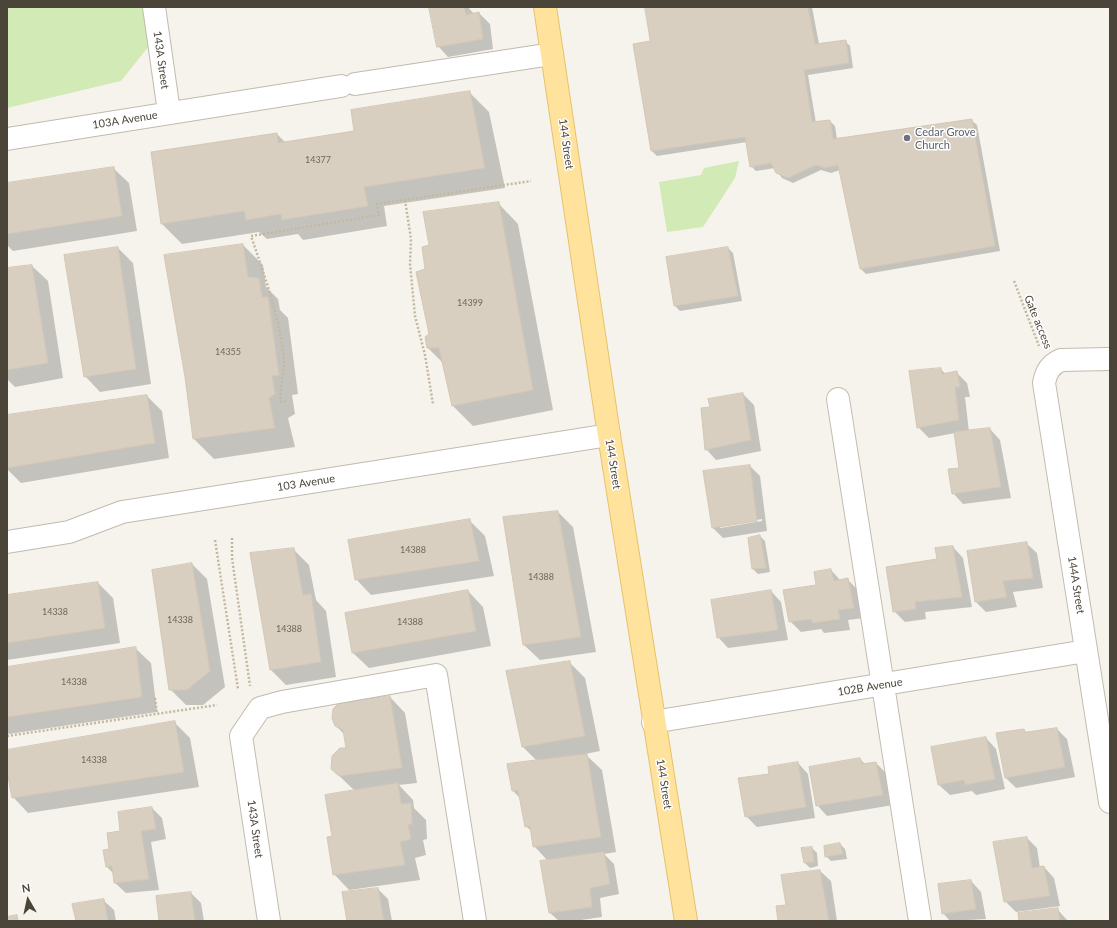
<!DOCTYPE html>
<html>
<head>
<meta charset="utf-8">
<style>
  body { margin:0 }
  #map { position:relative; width:1117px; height:928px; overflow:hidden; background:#f6f3ec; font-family:Lato,sans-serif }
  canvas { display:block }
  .frame { position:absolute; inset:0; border:8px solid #4b4439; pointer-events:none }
  .north { position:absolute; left:8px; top:880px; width:40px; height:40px; -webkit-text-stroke:3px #fff; paint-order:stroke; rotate:351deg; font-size:11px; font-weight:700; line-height:16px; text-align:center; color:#4b4439 }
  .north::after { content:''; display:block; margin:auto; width:14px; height:18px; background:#4b4439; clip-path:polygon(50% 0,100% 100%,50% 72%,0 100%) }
</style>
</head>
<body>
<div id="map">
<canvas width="1117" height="928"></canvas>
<div class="frame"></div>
<div class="north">N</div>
</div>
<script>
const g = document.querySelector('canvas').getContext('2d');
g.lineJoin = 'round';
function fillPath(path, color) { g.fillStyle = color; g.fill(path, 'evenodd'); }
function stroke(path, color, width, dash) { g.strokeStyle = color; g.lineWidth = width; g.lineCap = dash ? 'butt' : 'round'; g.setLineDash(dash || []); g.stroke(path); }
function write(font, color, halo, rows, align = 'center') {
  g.font = font + ' Lato,sans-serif'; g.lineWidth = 3; g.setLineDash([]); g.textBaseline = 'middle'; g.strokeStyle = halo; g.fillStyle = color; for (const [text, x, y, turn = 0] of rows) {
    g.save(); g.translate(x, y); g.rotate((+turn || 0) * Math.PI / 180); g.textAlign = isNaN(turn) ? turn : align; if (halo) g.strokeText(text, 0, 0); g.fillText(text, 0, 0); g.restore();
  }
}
const green = new Path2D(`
  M7 7H142L149 46 121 81 7 108Z
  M739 161 735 178 703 227 667 232 659 182 701 175 704 168Z`);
const shadow = new Path2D(`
  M430 7H468L474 14 479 13 490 24 493 49 448 57 438 46Z
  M646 7H812L819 44 845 41 850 46 853 68 808 75 816 123 830 121 835 126 837 139 971 120 977 125 1000 251 866 274 861 269 840 170 831 173 821 170 793 183 782 178 775 168 756 171 751 166 747 142 657 156 652 151V42Z
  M469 92 489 112 505 188 384 206 387 226 303 240 298 234 267 239 259 232 182 244 162 224 277 134 286 143 355 132Z
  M113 168 129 183 137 231 13 251 7 245V184Z
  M498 203 518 224 553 410 473 426 453 406 443 363 428 348 430 335 427 270 430 246Z
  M243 245 263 265 266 287 278 299 280 310 288 318 298 394 292 395 295 414 288 418 295 447 214 459 194 439 186 377Z
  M118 248 133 263 151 384 100 392 85 376Z
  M728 248 733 253 742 301 680 311 675 306 667 258Z
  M32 266 48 281 63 378 15 387 7 379V269Z
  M940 369 946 374 957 373 967 383 970 397H965L969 432 990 429 1000 440 1011 498 963 504 953 493 960 469 955 433 929 438 918 427Z
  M743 394 754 405 761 451 716 460 706 449Z
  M147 396 162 411 169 458 21 483 7 469V416Z
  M750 466 760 476 767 531 723 538 713 528ZM762 519V521L720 528V526Z
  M558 512 573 527 596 652 540 660 524 645Z
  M469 520 485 536 494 576 371 595 356 579Z
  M760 536 765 541 770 572 758 574 753 569Z
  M1026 543 1037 553 1043 588 1013 592 1017 607 986 612 976 602Z
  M953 547 963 558 972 607 925 612 926 619 905 622 894 611 938 560Z
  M293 549 309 565 316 600 326 611 336 677 286 685 271 670Z
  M192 564 207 579 225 687 203 705H186L170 689Z
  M831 570 841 581 848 580 858 590 864 618 848 620 850 630 824 633 821 629 801 632 790 621Z
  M98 583 113 598 120 643 7 660V596Z
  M468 591 483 607 491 646 369 668 353 653 346 613Z
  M771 591 781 602 788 640 728 648 718 637Z
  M135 648 151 663 157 712 9 734 7 732V668Z
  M569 662 585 678 600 751 585 754 602 770 616 852 604 854 614 864 619 894 600 898 602 917 574 921H559L550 913 548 861 534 846 532 832 526 826 521 799 513 791 537 761 522 746Z
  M390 697 405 713 417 783 399 785 413 800 414 808 426 820 427 839 423 840 426 855 415 858 420 880 349 890 334 874 333 837 355 791 332 769 348 749 345 735 336 726Z
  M174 722 190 738 199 787 28 813 13 797 10 780 7 778V751Z
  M1057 729 1067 739 1075 777 1016 788 1006 778 1024 730 1027 733Z
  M986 738 996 749 1005 789 976 795 972 791 950 795 939 785Z
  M860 759 866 765 876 763 886 773 893 805 827 816 817 805Z
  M798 763 808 774 815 818 757 827 746 816 770 775Z
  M152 808 162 818 166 839 151 842 159 890 126 893 115 883 114 874 107 867 110 849 121 832Z
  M1027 838 1037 848 1040 868 1044 867 1054 878 1060 906 1016 912 1005 901Z
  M840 844 845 849 847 859 831 861 826 856Z
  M812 848 817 853 818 866 810 868 805 863Z
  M820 871 831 881 837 921H779L787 905Z
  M971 881 981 892 986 919 950 921 943 913Z
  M378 889 388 899 392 921H348Z
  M191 893 201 903 204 921H161Z
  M103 900 114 910 116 921H77Z
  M1057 909 1068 921H1020Z`);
const building = new Path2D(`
  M429 7H464L466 15 479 12 483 39 437 47Z
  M645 7H808L815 44 846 40 849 63 804 70 812 122 830 120 833 139 972 119 995 246 860 269 838 165 825 168 816 165 788 178 776 173 771 163 750 167 745 137 651 151 633 44 650 41Z
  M470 91 485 168 364 187 368 206 282 220 281 214 246 220 244 211 161 224 151 152 277 133 278 143 354 131 351 110Z
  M114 167 122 216 7 234V183Z
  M499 202 533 390 452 406 439 348H427L425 337 429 334 416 272 425 269 422 247 429 245 423 212Z
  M243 244 248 277 259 278 262 297H268L279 375 272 376 275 394 269 398 275 428 193 439 185 377 164 255Z
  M118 247 136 369 84 377 64 255Z
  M728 247 738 296 674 306 666 257Z
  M32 265 48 363 7 370V268Z
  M941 368 942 374 957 371 960 387H955L959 420 917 428 909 371Z
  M743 393 751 440 705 450 701 408 710 407 708 399Z
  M147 395 155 443 7 468V415Z
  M990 428 1001 487 952 494 948 469 959 468 954 432Z
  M750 465 757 521 712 528 703 471Z
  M558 511 581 637 523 645 503 517Z
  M470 519 479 561 355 580 348 540Z
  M760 535 766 568 752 569 748 538Z
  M1027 542 1033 578 1003 581 1007 597 975 602 967 551Z
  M953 546 962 597 915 602 916 609 893 612 886 567 937 559 935 548Z
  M294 548 303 595 311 594 321 662 270 670 250 553Z
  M192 563 210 671 187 690H169L152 570Z
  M831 569 834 581 848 578 854 608 838 610 840 619 813 623 811 619 789 622 783 590 816 585 814 572Z
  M98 582 105 628 7 643V595Z
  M468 590 476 631 352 653 345 613Z
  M771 590 778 630 717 638 711 600Z
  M136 647 142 697 7 717V667Z
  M570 661 585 736 522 747 506 671Z
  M390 696 402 768 339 776 331 769 332 756 340 748H346L343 730 335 726 332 718 333 709 338 704Z
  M175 721 184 772 12 798 7 771V750Z
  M1057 728 1065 767 1005 778 996 733 1024 729 1025 732Z
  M986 737 995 779 965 785 964 780 938 785 931 747Z
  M587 754 601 837 533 847 530 826 525 827 518 790 512 791 507 764Z
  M860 758 862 764 876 762 883 795 816 806 809 767Z
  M798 762 806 807 745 817 738 778 769 774 768 767Z
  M398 783 401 804 411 803 412 824 408 825 411 839 400 842 405 865 333 875 327 837 332 836 325 795Z
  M152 807 156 829 141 831 149 879 114 883 112 866 106 867 103 850 109 849 107 833 120 831 118 812Z
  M1027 837 1032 868 1044 866 1050 896 1004 902 993 842Z
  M840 843 843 854 825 857 824 846Z
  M812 847 814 862 804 863 801 848Z
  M604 852 610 884 590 888 592 907 549 913 540 861Z
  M820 870 829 921H778L776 906 786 905 781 875Z
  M971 880 976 909 942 914 938 884Z
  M378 888 384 921H347L342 892Z
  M191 892 195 921H159L156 896Z
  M104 899 108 921H76L72 904Z
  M1058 908 1060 921H1019L1018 913Z
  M17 915 18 921H7V917Z`);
const path = new Path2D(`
  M405 200 411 239 410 264 415 316 425 355 433 404
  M1014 281 1039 346
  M286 401 281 402C279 388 285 373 284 359 279 316 265 277 251 236L379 215 377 204 531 181
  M232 538V558L250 686
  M215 540 238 689
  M155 698 157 714
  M7 736 217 705`);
const minor = new Path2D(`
  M154 7 169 112
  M355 84 552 54
  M7 139 341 86
  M1110 359 1061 360C1050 365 1046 372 1044 383L1110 802
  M838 399 920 921
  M7 542 69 532 122 512 609 435
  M653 722 1086 651
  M269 921 241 736 260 708 282 702 436 675 475 921`);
const major = new Path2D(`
  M545 7 609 435 686 921`);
const markers = [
  [907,138,4,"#6b7280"]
];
const numberNames = [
  ["14377",318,160],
  ["14399",470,303],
  ["14355",228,352],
  ["14388",413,550],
  ["14388",541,577],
  ["14338",55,612],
  ["14338",180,620],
  ["14388",410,622],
  ["14388",289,629],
  ["14338",74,682],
  ["14338",94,760]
];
const streetNames = [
  ["143A Street",161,60,82],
  ["103A Avenue",125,120,-9],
  ["144 Street",566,144,82],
  ["Gate access",1038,322,68],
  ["144 Street",613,464,81],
  ["103 Avenue",306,483,-9],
  ["144A Street",1076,585,81],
  ["102B Avenue",870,687,-9],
  ["144 Street",664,784,81],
  ["143A Street",255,829,82]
];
const worshipNames = [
  ["Cedar Grove",915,132],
  ["Church",915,145]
];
fillPath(green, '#d2eab5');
fillPath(shadow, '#0003');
fillPath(building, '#d8cfc1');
stroke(building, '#d3c7b4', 1);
stroke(minor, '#c2bbae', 24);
stroke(major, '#e6c16a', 24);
stroke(path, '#c4b79f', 2.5, [2, 2]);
stroke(minor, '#fff', 22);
stroke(major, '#ffe39c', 22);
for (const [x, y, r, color] of markers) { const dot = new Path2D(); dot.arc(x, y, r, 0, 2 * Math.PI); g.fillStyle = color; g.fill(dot); stroke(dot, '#fff', 1.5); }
write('9px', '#6e675b', null, numberNames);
write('11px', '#4b4439', '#fff', streetNames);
write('11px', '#5b616d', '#fff', worshipNames, 'left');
</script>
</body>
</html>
